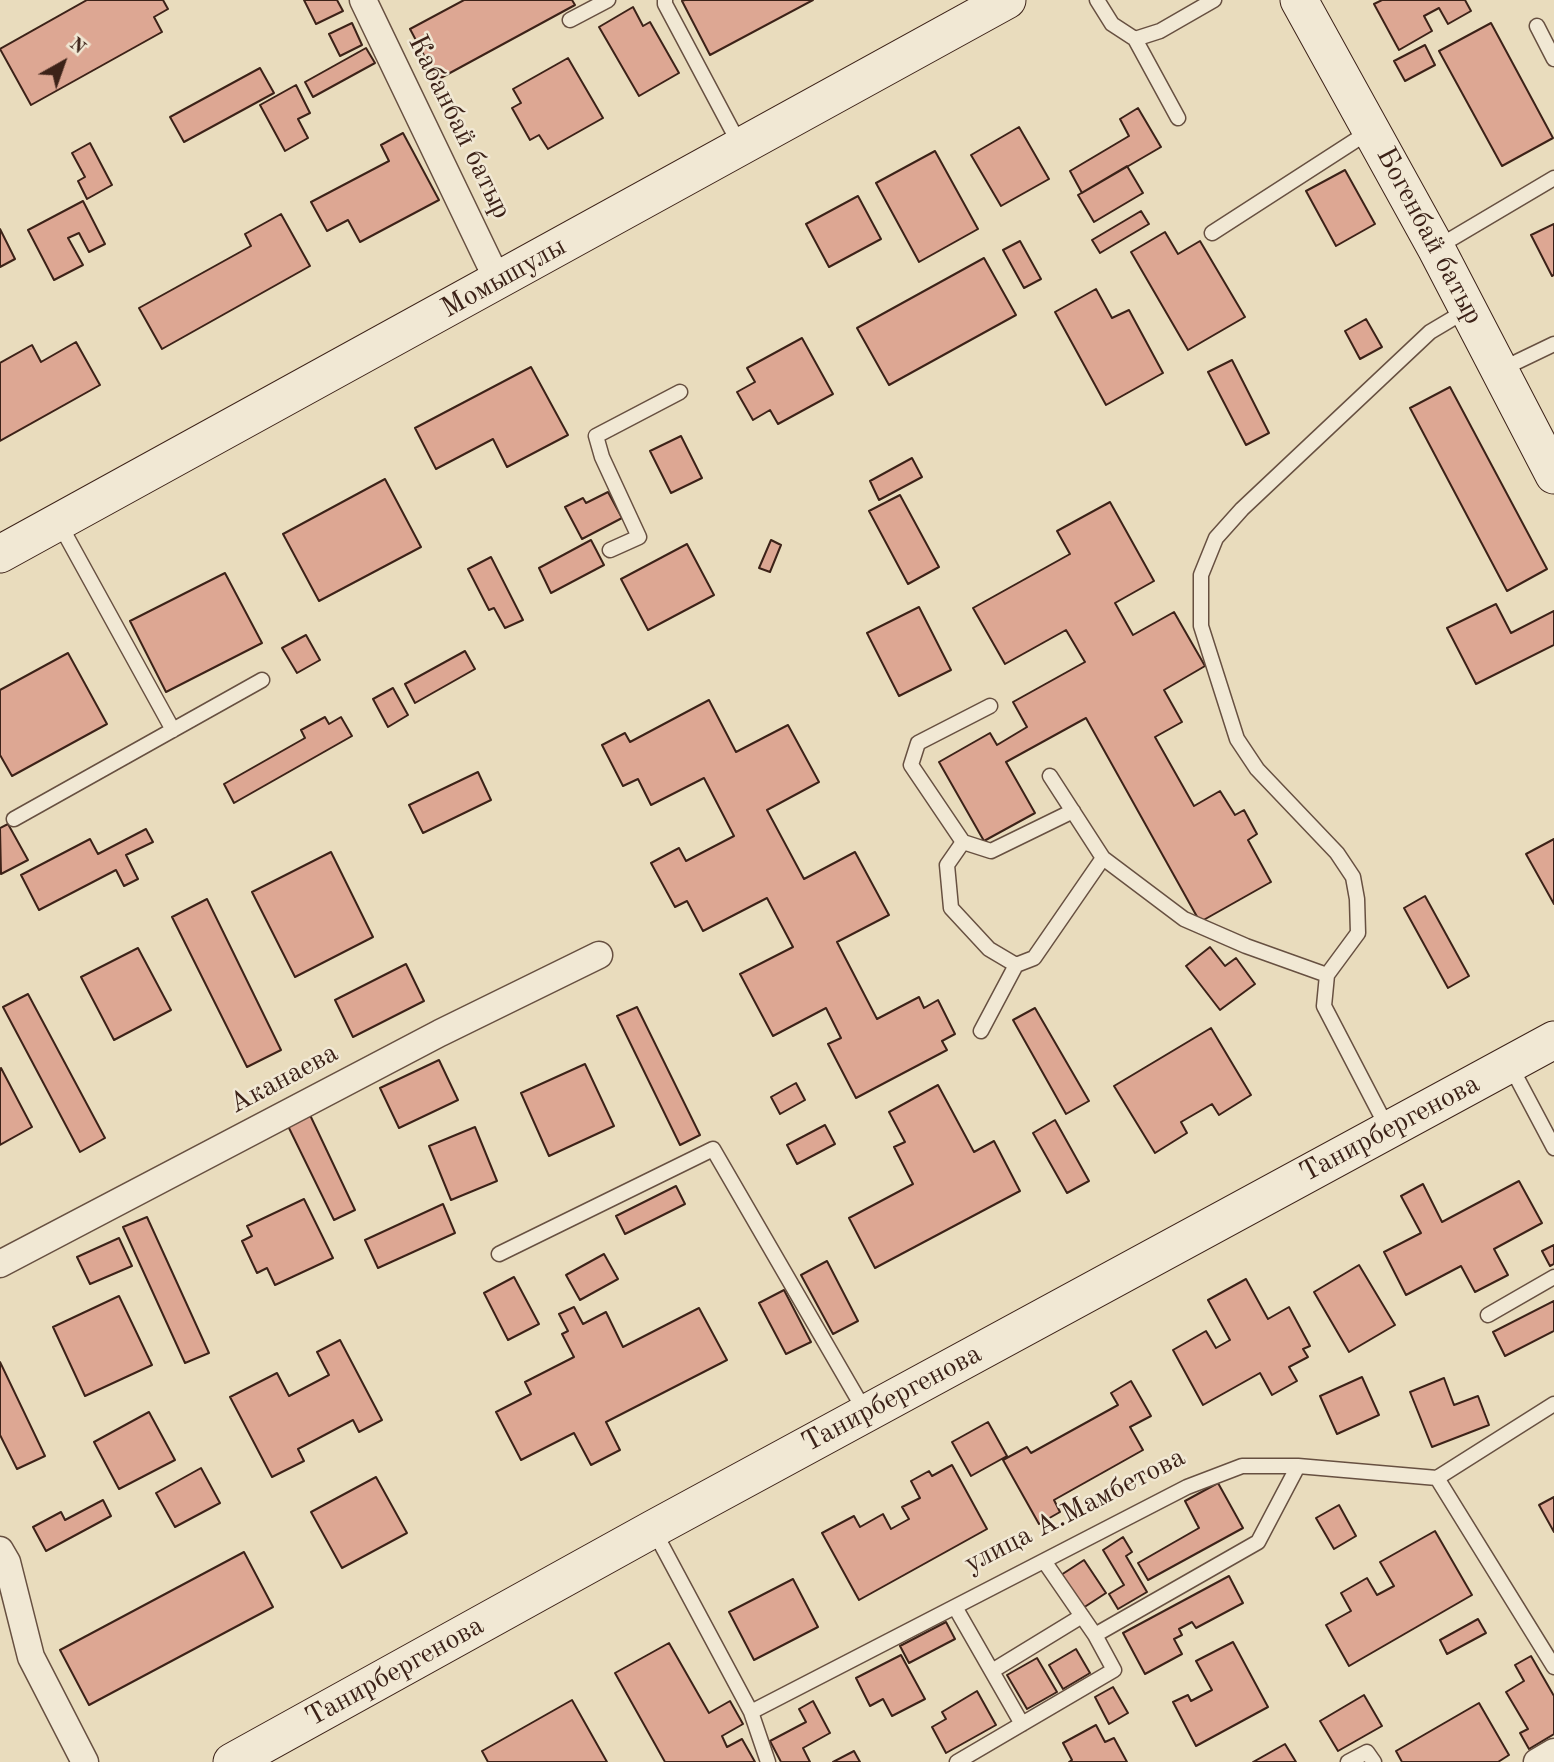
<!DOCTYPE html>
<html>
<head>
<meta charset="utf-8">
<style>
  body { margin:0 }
  #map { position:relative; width:1554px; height:1762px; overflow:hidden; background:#e9dcbd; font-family:"Old Standard TT",serif }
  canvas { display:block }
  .north { position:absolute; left:28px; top:28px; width:70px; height:70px; -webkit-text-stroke:5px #f1e8d4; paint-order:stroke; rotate:40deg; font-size:19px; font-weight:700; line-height:28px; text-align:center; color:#3c2218 }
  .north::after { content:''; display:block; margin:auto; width:24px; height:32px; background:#3c2218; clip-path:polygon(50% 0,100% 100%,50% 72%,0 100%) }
</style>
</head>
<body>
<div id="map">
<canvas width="1554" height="1762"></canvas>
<div class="north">N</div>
</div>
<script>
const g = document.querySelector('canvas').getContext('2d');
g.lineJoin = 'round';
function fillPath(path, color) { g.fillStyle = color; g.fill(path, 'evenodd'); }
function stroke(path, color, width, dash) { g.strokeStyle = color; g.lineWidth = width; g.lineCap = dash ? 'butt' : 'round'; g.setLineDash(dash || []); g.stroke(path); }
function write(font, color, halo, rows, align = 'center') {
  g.font = font + ' "Old Standard TT",serif'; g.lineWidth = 5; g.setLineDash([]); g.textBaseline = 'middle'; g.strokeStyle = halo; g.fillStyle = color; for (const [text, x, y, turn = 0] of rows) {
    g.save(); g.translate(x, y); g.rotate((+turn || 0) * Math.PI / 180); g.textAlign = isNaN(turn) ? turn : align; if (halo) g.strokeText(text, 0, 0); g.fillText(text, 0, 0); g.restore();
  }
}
const building = new Path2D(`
  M87 0H163L168 9 154 17 162 32 31 105 0 49Z
  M304 0H337L343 11 316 24Z
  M464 0H572L575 5 437 80 410 29Z
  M685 0H813L710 55 682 1Z
  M1382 0H1465L1471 11 1448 24 1439 8 1424 16 1432 31 1399 50 1374 4Z
  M633 7 643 26 650 22 679 73 639 96 599 27Z
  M352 23 362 45 340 56 329 34Z
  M1491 23 1553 138 1502 166 1439 51Z
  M1425 45 1435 65 1405 81 1394 61Z
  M366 48 375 63 313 97 305 82Z
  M568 58 603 118 548 149 539 135 530 140 512 108 521 103 513 89Z
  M260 68 274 93 184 142 170 117Z
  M296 85 310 113 298 119 308 138 285 151 260 105Z
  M1138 108 1161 147 1082 193 1070 171 1129 136 1120 119Z
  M1019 127 1049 179 1001 206 971 155Z
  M403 133 439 200 360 242 348 220 327 231 311 202 389 161 381 145Z
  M90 143 112 185 87 199 78 181 85 177 72 153Z
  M935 151 978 229 919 262 876 183Z
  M1127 166 1143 193 1094 222 1078 195Z
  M1345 170 1375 224 1336 246 1306 191Z
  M858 196 881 239 829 267 806 224Z
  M83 201 105 244 89 252 79 233 68 238 83 265 54 280 28 230Z
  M1141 211 1149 224 1100 253 1092 240Z
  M281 214 310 266 162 349 139 308 251 246 245 234Z
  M1554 224V275L1552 276 1531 235Z
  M0 229 15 259 0 267Z
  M1165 232 1178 254 1200 241 1245 317 1188 350 1131 252Z
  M1020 241 1041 279 1024 288 1003 250Z
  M984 258 1016 315 889 385 857 328Z
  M1096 289 1112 318 1129 310 1163 373 1106 405 1055 312Z
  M1366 319 1382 347 1360 359 1345 331Z
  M802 338 833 394 778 424 770 410 753 420 737 392 755 382 747 368Z
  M76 342 100 385 0 441V363L32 345 41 362Z
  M1232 360 1269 433 1246 445 1208 372Z
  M531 367 568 435 507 467 493 439 436 469 415 428Z
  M1450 387 1547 569 1507 591 1410 408Z
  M681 436 702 478 671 493 650 451Z
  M912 458 922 477 879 500 870 481Z
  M385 479 421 547 319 601 283 534Z
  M608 492 622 518 582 539 565 507 583 498 586 503Z
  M900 495 939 567 908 584 869 511Z
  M1110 502 1154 581 1115 603 1133 635 1174 612 1205 666 1164 690 1182 722 1155 737 1194 806 1220 791 1235 815 1244 810 1257 834 1248 840 1271 882 1200 922 1086 718 1006 762 1035 813 984 841 939 762 990 733 997 745 1027 727 1013 702 1085 662 1066 630 1005 664 973 608 1070 554 1057 531Z
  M591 540 604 565 551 593 539 568Z
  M771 540 781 545 770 572 759 568Z
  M687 544 714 595 648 630 621 579Z
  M491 557 523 620 505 628 494 608 489 610 468 569Z
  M225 573 262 643 166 692 130 621Z
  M1496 604 1511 633 1554 611V645L1476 684 1447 628Z
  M919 607 951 670 899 696 867 633Z
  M306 635 320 660 297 673 282 648Z
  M465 651 475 669 415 703 405 684Z
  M68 653 107 724 12 776 0 755V690Z
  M393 688 408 715 388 727 373 699Z
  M709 700 736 752 788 725 819 782 767 810 804 879 855 852 889 915 837 942 877 1019 919 997 924 1008 938 1000 955 1034 942 1041 947 1050 856 1098 828 1044 841 1038 826 1008 773 1036 740 974 793 947 767 898 703 931 687 901 675 907 651 863 679 848 686 861 734 836 704 778 651 805 638 779 623 786 602 745 625 733 630 742Z
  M325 717 329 724 341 717 352 736 234 803 224 784 305 738 301 730Z
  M478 772 491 800 423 833 409 805Z
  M8 824 28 860 1 874 0 828Z
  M146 829 153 842 126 855 138 879 124 886 116 870 39 910 21 875 90 839 98 854Z
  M1554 839V904L1526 854Z
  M331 852 373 937 295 977 252 892Z
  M1425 896 1469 976 1448 988 1404 908Z
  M207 899 281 1050 247 1067 172 917Z
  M1210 947 1225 966 1236 958 1255 984 1220 1010 1186 966Z
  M138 948 171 1010 114 1040 81 977Z
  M406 964 424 1001 353 1037 335 1000Z
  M28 994 105 1138 80 1152 3 1007Z
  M637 1007 700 1135 680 1145 617 1016Z
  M1035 1008 1089 1101 1066 1114 1013 1020Z
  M1211 1028 1251 1095 1219 1115 1212 1104 1181 1122 1187 1133 1155 1153 1114 1086Z
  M439 1060 458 1100 399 1128 380 1088Z
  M585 1064 614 1126 549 1156 521 1093Z
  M1 1068 32 1127 0 1145V1069Z
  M796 1083 805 1100 780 1114 771 1097Z
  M938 1085 974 1152 994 1141 1020 1191 875 1268 849 1218 913 1184 894 1147 905 1142 889 1112Z
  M310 1115 355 1210 334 1220 288 1126Z
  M1055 1120 1089 1181 1067 1193 1033 1133Z
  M825 1125 835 1144 797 1164 787 1145Z
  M475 1127 497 1181 451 1200 429 1146Z
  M1519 1181 1542 1223 1494 1249 1508 1275 1475 1292 1461 1266 1406 1295 1384 1252 1421 1233 1401 1196 1423 1184 1442 1222Z
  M676 1186 685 1204 625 1234 616 1216Z
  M304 1199 333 1258 275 1285 267 1268 257 1273 242 1241 252 1236 247 1226Z
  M443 1204 455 1233 378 1268 365 1240Z
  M147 1217 209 1353 185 1363 123 1227Z
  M119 1238 132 1266 90 1284 77 1257Z
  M1554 1245V1264L1550 1266 1542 1251Z
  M604 1254 618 1279 580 1300 566 1275Z
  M827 1261 858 1321 833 1334 801 1275Z
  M1359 1265 1395 1325 1349 1352 1314 1292Z
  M514 1277 539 1324 508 1340 484 1293Z
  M1246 1279 1268 1319 1289 1307 1310 1346 1303 1349 1308 1357 1289 1367 1297 1381 1272 1395 1260 1373 1203 1405 1173 1350 1206 1331 1216 1348 1230 1340 1208 1300Z
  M784 1290 811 1342 786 1354 759 1303Z
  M119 1296 152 1365 85 1396 53 1327Z
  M1554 1301V1331L1505 1356 1493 1332Z
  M574 1307 583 1324 606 1312 623 1347 699 1308 727 1360 606 1422 620 1450 591 1465 574 1433 521 1460 496 1412 531 1394 525 1382 574 1357 562 1334 568 1331 559 1314Z
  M340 1340 382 1420 359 1432 353 1420 298 1449 304 1461 272 1477 230 1397 277 1373 289 1396 329 1375 317 1352Z
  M0 1362 45 1456 17 1469 0 1435Z
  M1362 1377 1379 1415 1337 1434 1320 1396Z
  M1444 1378 1454 1405 1478 1396 1489 1425 1432 1447 1410 1392Z
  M1131 1381 1151 1416 1130 1427 1143 1450 1054 1500 1060 1512 1039 1524 1003 1460 1027 1447 1031 1453 1118 1405 1111 1393Z
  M149 1412 175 1460 119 1489 94 1442Z
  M988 1422 1007 1456 971 1476 952 1442Z
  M952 1465 987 1529 859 1600 822 1533 854 1516 860 1527 883 1514 891 1529 909 1519 902 1507 920 1498 911 1481 929 1471 932 1476Z
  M201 1468 220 1503 175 1527 156 1493Z
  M376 1477 407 1533 342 1568 311 1512Z
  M1218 1483 1243 1528 1148 1580 1138 1563 1199 1528 1185 1501Z
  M1554 1497V1532L1539 1505Z
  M103 1500 111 1516 46 1551 33 1527 61 1512 65 1520Z
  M1339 1505 1356 1536 1334 1549 1316 1518Z
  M1435 1531 1472 1595 1349 1666 1326 1625 1351 1611 1341 1593 1367 1578 1377 1595 1394 1586 1380 1562Z
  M1123 1537 1132 1552 1126 1556 1147 1592 1118 1609 1109 1594 1124 1585 1103 1550Z
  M244 1552 273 1607 89 1705 60 1650Z
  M1084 1560 1106 1593 1083 1608 1061 1575Z
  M1229 1576 1243 1603 1196 1628 1192 1622 1179 1629 1182 1635 1174 1639 1182 1654 1145 1674 1123 1633Z
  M793 1579 818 1627 754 1660 729 1612Z
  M1478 1619 1486 1633 1447 1654 1440 1640Z
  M946 1622 955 1639 909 1663 900 1646Z
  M1233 1642 1268 1707 1196 1746 1173 1702 1188 1695 1191 1701 1212 1690 1196 1661Z
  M669 1643 709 1713 730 1701 743 1724 722 1736 727 1747 742 1739 755 1762H665L615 1673Z
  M1076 1649 1090 1673 1063 1689 1049 1665Z
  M901 1655 925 1699 892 1716 883 1699 870 1706 856 1678Z
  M1531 1656 1554 1696V1734L1529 1749 1520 1733 1528 1729 1506 1692 1524 1681 1515 1665Z
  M1037 1658 1057 1692 1027 1709 1007 1675Z
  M1113 1687 1128 1713 1109 1724 1095 1697Z
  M977 1691 996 1725 946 1753 932 1727 946 1719 942 1712Z
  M1364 1695 1382 1726 1338 1751 1320 1721Z
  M572 1700 607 1762H488L482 1751Z
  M813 1701 830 1733 803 1748 810 1762H781L770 1741 806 1722 799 1709Z
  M1479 1703 1509 1755 1498 1762H1402L1396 1751Z
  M1096 1725 1105 1742 1114 1738 1127 1762H1069L1072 1760 1063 1743Z
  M1285 1744 1296 1762H1253Z
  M854 1751 860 1762H833Z`);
const lane = new Path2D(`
  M665 0V4L741 147
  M1097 0 1112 24 1135 39 1160 31 1214 0
  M570 20 608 0
  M1537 26 1554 59
  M1135 39 1178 118
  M1212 233 1370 131
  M1436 248 1554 178
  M1502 369 1554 344
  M59 523 173 730
  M610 550 639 537 602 457 596 436 680 392
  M990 706 918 743 911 765 963 842 991 851 1073 811
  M1050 776 1103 858 1184 919 1246 946 1327 975
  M14 819 262 680
  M963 842 947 865 951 908 989 949 1016 965 1034 958 1103 858
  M981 1031 1016 965
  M1510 1065 1554 1148
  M1388 1129 1324 1006 1327 975 1358 933 1357 899 1353 877 1337 853 1257 769 1237 739 1201 626V575L1216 538 1242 509 1430 332 1467 310
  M499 1254 713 1149 866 1413
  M1488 1315 1554 1277
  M1437 1478 1554 1404
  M653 1529 751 1712 1187 1487 1242 1466H1298L1437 1478 1554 1667
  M955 1607 1022 1724
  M1095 1635 1258 1542 1298 1466
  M992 1671 1082 1616
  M751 1712 768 1762
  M957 1762 1114 1670 1095 1635 1044 1561
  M1348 1762 1367 1752 1374 1762`);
const street = new Path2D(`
  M363 0 498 281
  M0 1264 440 1033 599 955
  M0 1550 7 1562 31 1657 85 1762
  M1537 1762 1554 1752`);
const secondary = new Path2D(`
  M1299 0 1436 248 1554 475
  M0 554 1007 0
  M232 1762 653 1529 1554 1040`);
const streetNames = [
  ["Кабанбай батыр",459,127,64],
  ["Богенбай батыр",1429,236,62],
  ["Момышулы",504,278,-29],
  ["Аканаева",284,1079,-28],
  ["Танирбергенова",1390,1129,-28],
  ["Танирбергенова",892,1399,-28],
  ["улица А.Мамбетова",1075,1511,-27],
  ["Танирбергенова",395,1672,-29]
];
fillPath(building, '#dda793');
stroke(building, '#3c2218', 2);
stroke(lane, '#675041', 17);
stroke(street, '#675041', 29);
stroke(secondary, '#3c2218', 39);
stroke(lane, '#f1e8d4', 14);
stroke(street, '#f1e8d4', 26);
stroke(secondary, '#f1e8d4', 37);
write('28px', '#3c2218', '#f1e8d4', streetNames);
</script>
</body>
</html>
